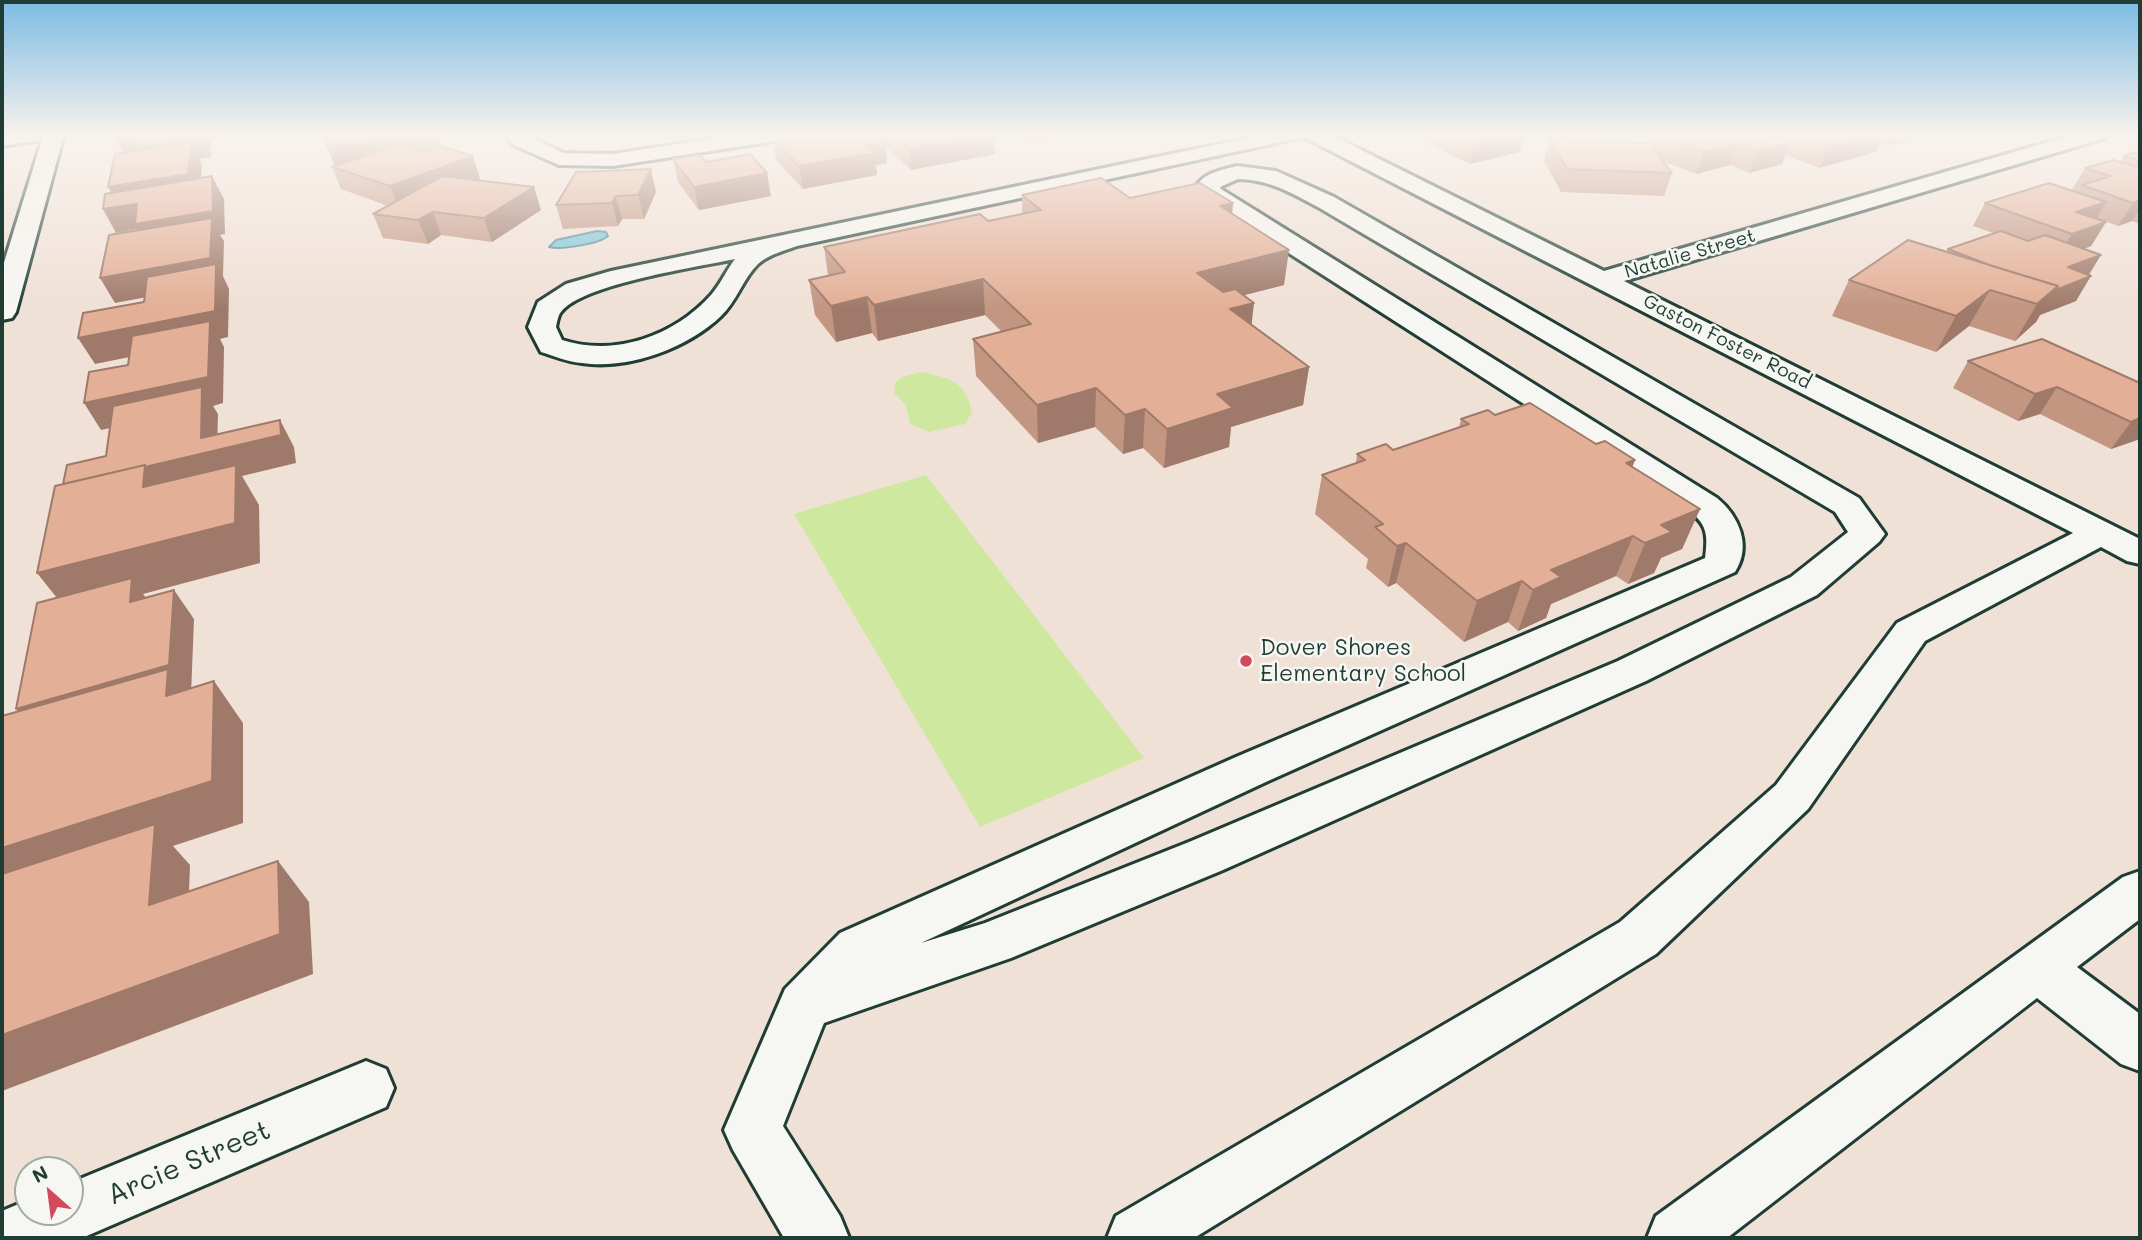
<!DOCTYPE html>
<html>
<head>
<meta charset="utf-8">
<style>
  body { margin:0 }
  #map { position:relative; width:2142px; height:1240px; overflow:hidden; background:#f0e1d7; font-family:Mali,sans-serif }
  canvas { display:block }
  .frame { position:absolute; inset:0; border:4px solid #1f3d34; pointer-events:none }
  .north { position:absolute; left:14px; top:1156px; width:70px; height:70px; box-sizing:border-box; background:#f6f6f2; border:2px solid #a0aca6; border-radius:50%; rotate:332deg; font-size:19px; font-weight:700; line-height:28px; text-align:center; color:#1f3d34 }
  .north::after { content:''; display:block; margin:auto; width:24px; height:32px; background:#d1495b; clip-path:polygon(50% 0,100% 100%,50% 72%,0 100%) }
</style>
</head>
<body>
<div id="map">
<canvas width="2142" height="1240"></canvas>
<div class="frame"></div>
<div class="north">N</div>
</div>
<script>
const g = document.querySelector('canvas').getContext('2d');
g.lineJoin = 'round';
function fillPath(path, color) { g.fillStyle = color; g.fill(path, 'evenodd'); }
function stroke(path, color, width, dash) { g.strokeStyle = color; g.lineWidth = width; g.lineCap = dash ? 'butt' : 'round'; g.setLineDash(dash || []); g.stroke(path); }
function write(font, color, halo, rows, align = 'center') {
  g.font = font + ' Mali,sans-serif'; g.lineWidth = 5; g.setLineDash([]); g.textBaseline = 'middle'; g.strokeStyle = halo; g.fillStyle = color; for (const [text, x, y, turn = 0] of rows) {
    g.save(); g.translate(x, y); g.rotate((+turn || 0) * Math.PI / 180); g.textAlign = isNaN(turn) ? turn : align; if (halo) g.strokeText(text, 0, 0); g.fillText(text, 0, 0); g.restore();
  }
}
const green = new Path2D(`
  M922 372C949 378 966 381 972 412L965 424 929 432 910 424 906 405 894 393 895 383 902 377Z
  M926 475 1144 758 980 827 794 514Z`);
const water = new Path2D(`
  M597 231 606 232 608 236C599 244 561 250 549 247L556 240Z`);
const minor = new Path2D(`
  M2 134H64L16 312 12 318 2 320V269L42 140 2 146Z
  M506 134H526L563 153 613 154 742 134H792L789 138 782 140 613 166 559 165 512 144Z
  M1267 134H1329L1604 271 2076 134H2108L2105 138 1624 281 2140 539V564L2127 561 2101 547 1925 641 1808 809 1656 954 1194 1238H1107L1116 1216 1620 922 1776 785 1897 623 2073 533 1304 137 797 246C784 251 769 254 758 264 743 278 737 301 721 316 688 348 628 370 582 363 568 362 554 356 541 352L528 327 538 302 566 284 611 271ZM735 259C726 271 720 285 711 295 674 336 615 357 562 340L556 327C557 323 558 315 561 312 582 284 698 267 735 259Z
  M1237 166 1276 171 1334 197 1859 498 1885 534 1879 542 1817 595 1646 681 1223 870 1011 958 824 1023 783 1126 840 1216 849 1238H784L733 1150 724 1130 785 989 840 933 1236 757 1705 558C1709 530 1705 522 1683 506L1203 198 1197 185C1206 172 1223 170 1237 166ZM1238 179C1268 179 1292 193 1318 207L1835 512 1848 532 1791 577 1618 661 1189 842 985 923 921 943 1268 781 1735 572C1752 546 1739 516 1717 498L1221 189 1220 187Z
  M2140 871V919L2077 967 2140 1014V1071L2121 1064 2037 998 1727 1238H1647L1656 1216 2123 877Z
  M366 1061 386 1069 394 1088 386 1107 82 1238H2V1211L28 1200V1212H70V1183Z`);
const wall = new Path2D(`
  M438 134 443 147 480 179 477 180 541 210 492 242 441 235 428 244 383 238 373 214 388 206 341 189 332 167Z
  M796 134H994L995 154 911 170 886 147 887 163 876 165 877 175 803 189 776 160 773 138Z
  M996 134H1058L1041 144Z
  M1411 134H1524L1520 152 1470 164 1411 135Z
  M1655 134H1937L1887 146 1880 144 1876 152 1819 168 1785 155 1782 164 1749 173 1730 165 1696 174 1662 161 1672 173 1664 196 1561 192 1544 161 1550 139 1651 146Z
  M2140 151V224L2132 221 2118 226 2096 218 2106 222 2091 246 2084 249 2088 275 2076 301 2040 315 2036 322 2015 341 1969 326 1936 352 1832 316 1849 280 1946 252 1948 249 1993 233 1973 226 1985 203 2072 190 2085 168 2120 162 2124 156Z
  M673 159 706 162 771 196 699 210 678 182Z
  M576 172 656 192 644 219H622L618 226 563 229 556 205Z
  M1022 195 1130 198 1233 203 1232 213 1284 285 1244 295 1252 325 1309 367 1303 405 1231 427 1229 447 1164 468 1143 448 1123 454 1095 427 1038 443 976 376 973 339 1002 332 985 315 878 341 872 333 836 342 815 315 809 280 828 275 824 247 988 221 1022 214Z
  M1968 361 2140 383V439L2111 449 2040 414 2018 421 1953 388Z
  M1495 415 1596 444 1635 460 1632 467 1700 509 1682 549 1661 558 1654 573 1628 584 1616 576 1551 604 1546 618 1518 631 1508 622 1464 642 1396 583 1388 587 1366 568 1368 559 1315 514 1322 475 1356 463 1357 454 1393 450 1459 428 1461 419Z`);
const shadedWall = new Path2D(`
  M118 134H236V137L211 141V157L199 159 202 165 199 197 212 176 224 199 225 234 220 235 224 241 223 276 229 289 228 337 220 339 224 347 223 403 213 406 218 414 217 450 280 420 294 447 296 463 242 476 259 505 260 563 143 594 153 607 69 613 37 573 164 495 63 486 201 438V408L101 430 84 403 209 341 95 364 78 338 216 284 115 303 100 278 148 248 137 229 116 233 103 209 119 207 108 187 125 156 113 135Z
  M409 134H438L444 151 336 169 327 147Z
  M986 134H994L995 154 911 170 909 148Z
  M1041 134H1058L1041 144Z
  M1510 134H1524L1520 152 1470 164 1475 142Z
  M1873 134H1885L1876 152 1819 168 1828 146Z
  M1893 134H1937L1887 146Z
  M885 141 887 163 876 165 877 175 803 189 799 166 865 144Z
  M1791 142 1782 164 1749 173 1758 151Z
  M1738 143 1730 165 1696 174 1704 152Z
  M473 156 480 179 399 209 390 186Z
  M651 169 656 192 644 219 638 195Z
  M767 173 771 196 699 210 694 187Z
  M534 187 541 210 492 242 484 218Z
  M616 196 622 219 618 226 612 203Z
  M2140 200V209L2132 221 2118 226 2133 203Z
  M2106 202 2092 226 2076 212Z
  M1233 203 1230 237 1220 206Z
  M433 212 441 235 428 244 418 220Z
  M2106 222 2091 246 2057 258 2072 234Z
  M1289 250 1284 285 1194 308 1197 273Z
  M2101 255 2087 278 2091 276 2076 301 2040 315 2036 322 2015 341 2037 304 2068 267Z
  M983 279 985 315 878 341 874 305Z
  M1990 290 1969 326 1936 352 1956 316Z
  M867 297 872 333 836 342 831 306Z
  M1254 303 1250 339 1230 309Z
  M1309 367 1303 405 1231 427 1229 447 1164 468 1167 429 1217 394Z
  M2057 387 2040 414 2018 421 2035 394Z
  M1096 388 1095 427 1038 443 1037 405Z
  M1145 409 1143 448 1123 454 1125 415Z
  M2140 418V439L2111 449 2131 422Z
  M1635 460 1620 499 1626 463Z
  M1700 509 1682 549 1661 558 1654 573 1628 584 1645 543 1661 525Z
  M1633 536 1616 576 1551 604 1546 618 1518 631 1533 590 1551 570Z
  M1406 543 1396 583 1388 587 1397 546Z
  M1522 581 1508 622 1464 642 1477 601Z
  M174 590 194 619 191 695 42 738 16 709Z
  M214 681 243 723V823L173 846 190 865 187 946 149 905 2 895V848Z
  M278 861 309 902 313 974 2 1091V1035Z`);
const building = new Path2D(`
  M141 134H200V135L139 144Z
  M325 134H409L327 147Z
  M796 134H877L885 141 865 144 874 153 799 166 773 138Z
  M893 134H986L909 148Z
  M1458 134H1510L1475 142Z
  M1658 134H1768L1791 142 1758 151 1738 143 1704 152Z
  M1795 134H1873L1828 146Z
  M1550 139 1649 143 1672 173 1567 169Z
  M191 143 188 174 108 187 115 154Z
  M399 144 425 152 440 146 473 156 390 186 332 167Z
  M2140 151V161L2124 156Z
  M750 154 767 173 694 187 673 159 700 155 706 162Z
  M2113 160 2140 168V200L2133 203 2082 185 2111 176 2085 168Z
  M651 169 638 195 616 196 612 203 556 205 576 172Z
  M212 176 213 211 135 224 137 204 103 209 105 194Z
  M442 176 534 187 484 218 433 212 418 220 373 214Z
  M1101 178 1130 198 1200 183 1233 203 1220 206 1289 250 1197 273 1223 292 1235 289 1254 303 1230 309 1309 367 1217 394 1233 408 1167 429 1145 409 1125 415 1096 388 1037 405 973 339 1031 324 983 279 874 305 867 297 831 306 809 280 845 272 824 247 980 214 988 221 1041 210 1022 195Z
  M2049 183 2106 202 2076 212 2106 222 2072 234 1985 203Z
  M212 218 210 258 100 278 109 235Z
  M2001 231 2028 241 2045 235 2101 255 2068 267 2091 276 2056 290 2058 286 1992 266 1948 249Z
  M1908 240 2058 286 2037 304 1990 290 1956 316 1849 280Z
  M216 264 215 311 78 338 83 313 144 302 147 277Z
  M210 321 208 377 84 403 89 372 128 365 132 336Z
  M2042 339 2140 383V418L2131 422 2057 387 2035 394 1968 361Z
  M202 387 201 438 280 420 281 435 145 467V465L63 484 67 465 106 456 113 406Z
  M1530 403 1596 444 1605 441 1635 460 1626 463 1700 509 1661 525 1672 532 1645 543 1633 536 1551 570 1561 577 1533 590 1522 581 1477 601 1406 543 1397 546 1375 527 1383 524 1322 475 1365 460 1357 454 1386 444 1393 450 1469 424 1461 419 1488 410 1495 415Z
  M145 465 143 487 236 465 235 523 37 573 55 486Z
  M132 578 130 602 174 590 169 665 16 709 37 603Z
  M168 669 166 696 214 681 212 781 2 848V716Z
  M155 824 149 905 278 861 280 934 2 1035V874Z`);
const markers = [
  [1246,661,7,"#d1495b"]
];
const farStreetnames = [
  ["Natalie Street",1690,254,-16],
  ["Gaston Foster Road",1727,342,27]
];
const poiNames = [
  ["Dover Shores",1260,648],
  ["Elementary School",1260,674]
];
const nearStreetnames = [
  ["Arcie Street",189,1163,-23]
];
fillPath(green, '#cee89f');
fillPath(water, '#7bc5db');
stroke(water, '#568f98', 2);
stroke(minor, '#1f3d34', 6);
fillPath(minor, '#f6f6f2');
fillPath(wall, '#c39682');
fillPath(shadedWall, '#9f7a6a');
fillPath(building, '#e3af97');
stroke(building, '#9f7a6a', 2);
const sky = g.createLinearGradient(0, 0, 0, 308);
sky.addColorStop(0, '#7cbbe3');
sky.addColorStop(0.44, '#f8f2ed');
sky.addColorStop(1, '#f8f2ed00');
g.fillStyle = sky;
g.fillRect(0, 0, 2142, 308);
for (const [x, y, r, color] of markers) { const dot = new Path2D(); dot.arc(x, y, r, 0, 2 * Math.PI); g.fillStyle = color; g.fill(dot); stroke(dot, '#f6f6f2', 2.5); }
write('19px', '#1f3d34', '#f6f6f2', farStreetnames);
write('23px', '#1f3d34', '#f6f6f2', poiNames, 'left');
write('28px', '#1f3d34', '#f6f6f2', nearStreetnames);
</script>
</body>
</html>
